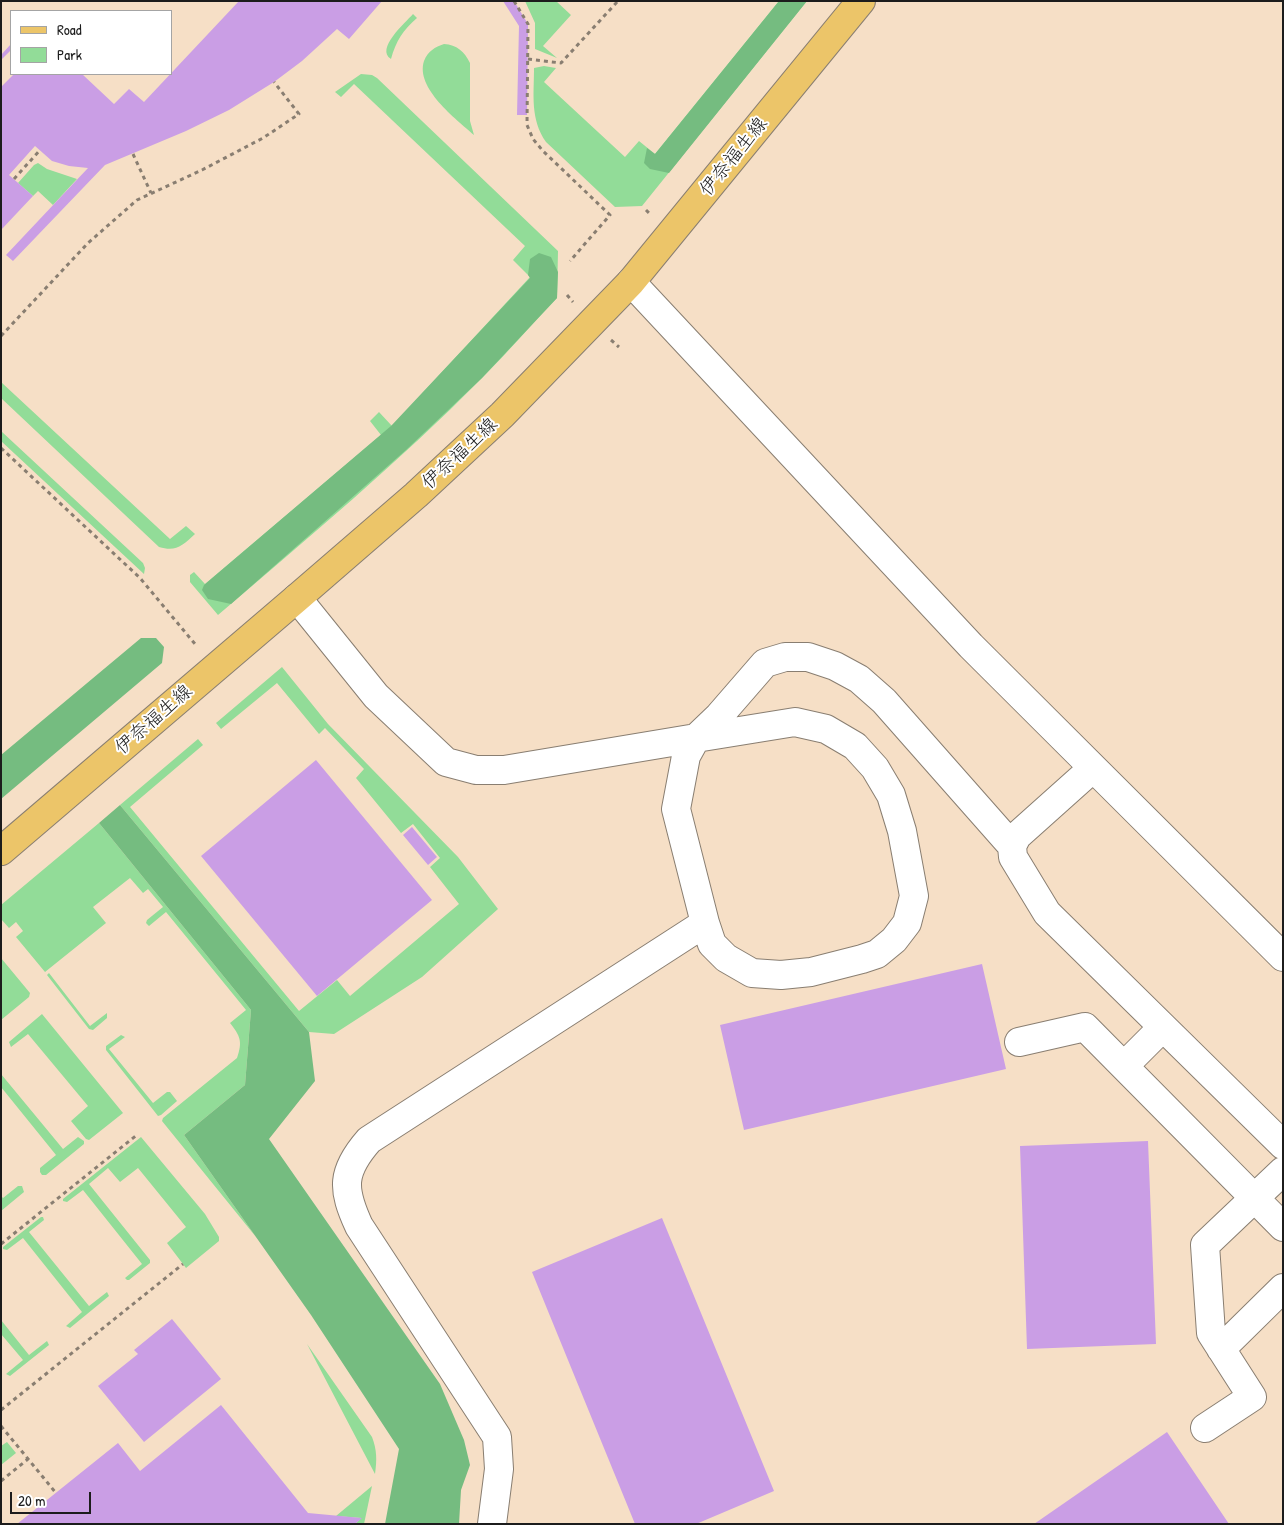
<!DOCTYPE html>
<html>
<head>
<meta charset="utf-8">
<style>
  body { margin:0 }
  #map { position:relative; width:1284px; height:1525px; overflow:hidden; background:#f6dfc6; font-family:"Patrick Hand",sans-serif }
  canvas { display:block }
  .frame { position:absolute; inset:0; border:2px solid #1c1c1c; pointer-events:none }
  .legend { position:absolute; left:10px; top:10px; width:162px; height:65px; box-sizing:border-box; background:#fff; border:1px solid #a4a4a4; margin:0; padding:6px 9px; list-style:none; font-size:15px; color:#1c1c1c }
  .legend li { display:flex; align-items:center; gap:10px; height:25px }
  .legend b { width:25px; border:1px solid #a4a4a4 }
  .scale { position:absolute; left:10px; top:1492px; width:81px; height:22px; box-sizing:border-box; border:2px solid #1c1c1c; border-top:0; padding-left:6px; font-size:15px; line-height:18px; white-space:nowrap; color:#1c1c1c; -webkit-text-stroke:4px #fff; paint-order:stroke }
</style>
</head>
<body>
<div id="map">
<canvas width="1284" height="1525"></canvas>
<div class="frame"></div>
<ul class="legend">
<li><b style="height:6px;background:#ecc569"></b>Road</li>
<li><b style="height:14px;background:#92dc98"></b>Park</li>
</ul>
<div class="scale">20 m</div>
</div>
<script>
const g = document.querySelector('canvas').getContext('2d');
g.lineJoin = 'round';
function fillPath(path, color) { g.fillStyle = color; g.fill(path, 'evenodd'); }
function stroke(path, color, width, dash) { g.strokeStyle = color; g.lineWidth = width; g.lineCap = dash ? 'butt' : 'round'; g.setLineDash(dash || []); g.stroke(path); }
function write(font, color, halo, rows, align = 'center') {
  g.font = font + ' "Patrick Hand","Klee One",sans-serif'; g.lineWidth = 4; g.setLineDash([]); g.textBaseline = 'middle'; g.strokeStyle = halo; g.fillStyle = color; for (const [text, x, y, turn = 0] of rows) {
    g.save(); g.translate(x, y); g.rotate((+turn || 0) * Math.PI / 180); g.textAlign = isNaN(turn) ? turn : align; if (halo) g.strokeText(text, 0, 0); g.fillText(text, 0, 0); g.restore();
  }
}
const green = new Path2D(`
  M525 1H556L571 15 543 46 557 58 535 49V23Z
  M779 1H807L642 206 615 207 546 142C530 119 534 95 534 68L544 66 556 68 544 82 625 157 639 141 655 154Z
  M413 14 417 18C403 30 396 41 391 59 375 49 405 23 413 14Z
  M444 44C457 45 464 51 470 63V121L474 135C456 119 415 88 424 61 428 51 435 47 444 44Z
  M361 74 372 75 377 78 558 251 557 298C532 324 508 352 482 378 399 462 308 538 218 615L190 582V575L194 572 205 584 381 435 370 421 379 412 392 426 530 277 513 260 525 246 354 84 341 97 335 92Z
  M38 163 47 169 77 179 53 205 38 191 33 196 18 183 34 165Z
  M1 382 170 539 186 526 195 534C182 546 176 552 159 547L1 398Z
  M1 431 143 563 145 568 144 574 1 441Z
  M282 667 328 724 458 857 498 909 422 977 334 1034 309 1032 120 805 198 739 203 745 130 807 299 1011 337 980 350 996 459 904 430 867 440 858 413 824 401 833 356 778 364 769 325 728 319 734 277 683 221 729 216 723Z
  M99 823 251 1010 245 1085 184 1135 256 1237 162 1121 163 1118 237 1058C243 1041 240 1036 230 1023L246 1010 166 912 149 926 146 923 147 920 163 907 148 889 143 893 130 878 93 907 106 923 45 972 16 937 23 931 16 922 9 928 1 919V905Z
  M1 958 30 993 29 997 1 1020Z
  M49 973 90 1026 107 1013V1018L93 1030 89 1029 47 975Z
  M42 1014 123 1113 89 1140 86 1139 71 1121 88 1106 28 1034 11 1047 9 1042Z
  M121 1035 125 1037 109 1049 153 1103 167 1092H170L177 1101 161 1115 158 1116 106 1050V1046Z
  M1 1074 63 1149 78 1137 84 1141V1144L46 1175H42L40 1172V1168L56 1155 1 1087Z
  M141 1137 205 1214 219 1237V1241L186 1268 167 1243 186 1227 138 1168 120 1182 108 1168 89 1184 150 1260V1263L129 1280H127L125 1278 142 1264 83 1190 67 1202 63 1201V1199Z
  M18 1186H22L24 1192 1 1211V1196L3 1198Z
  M41 1217H43L44 1220 29 1232 89 1306 107 1292 109 1296 70 1328 66 1326 82 1312 23 1238 7 1250 3 1249V1247Z
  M1 1320 29 1355 47 1341 49 1345 10 1376 6 1374 23 1360 1 1334Z
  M307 1344 372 1437C377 1450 377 1460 375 1474Z
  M7 1442 16 1453 1 1465V1446Z
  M372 1486 364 1524H355L361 1518 336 1516Z`);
const forest = new Path2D(`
  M779 1H807L669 173 650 169 644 163 647 148 655 154Z
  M539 253 551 257 558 272 557 298 482 378 406 450 231 604 208 599 202 590 204 585 391 426 530 278 528 275 530 259Z
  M141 638H156L164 647 162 663 1 799V755Z
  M120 805 309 1032 315 1081 269 1139 440 1384 464 1440 470 1465 461 1490 459 1524H385L399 1449 311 1315 184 1135 245 1085 251 1010 99 823Z`);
const building = new Path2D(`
  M239 1H382L349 39 337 29 302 61 274 82 229 110 186 131 105 165 13 261 6 255 88 168 69 166 52 161 35 146 9 175 33 196 1 230V87L14 74H82L114 104 129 89 144 102Z
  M503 1H514L528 24 527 115H517L519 26Z
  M11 44V50L1 60V55Z
  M316 760 432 900 317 996 201 856Z
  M412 827 437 857 428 865 403 835Z
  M982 964 1006 1069 744 1130 720 1025Z
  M1148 1141 1156 1344 1027 1349 1020 1146Z
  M662 1218 774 1491 696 1524H635L532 1272Z
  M172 1319 221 1379 144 1442 98 1386 138 1354 134 1350Z
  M221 1405 308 1513 362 1518 355 1524H17L118 1443 140 1471Z
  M1167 1432 1229 1524H1034Z`);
const path = new Path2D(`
  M514 1 528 24 527 125 533 139 543 151 610 215 570 261
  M528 59 561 63 618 1
  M133 154 151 193
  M14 179 40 150
  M646 210 651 215
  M567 295 573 302
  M1 336 88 243 137 200 202 170 263 138 299 114 274 82
  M611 340 619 347
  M1 448 140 578 195 644
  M1 1244 138 1134
  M1 1410 183 1264
  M1 1426 56 1493
  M1 1481 28 1459`);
const minor = new Path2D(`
  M631 282 971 646 1283 957
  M297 598 376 696 446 762 476 770H504L696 738 795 722 826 729 855 746 875 768 891 795 902 831 914 896 907 923 894 940 877 954 862 959 811 972 781 975 752 973 726 958 712 944 705 923 676 809 686 756 696 738 719 716 765 663 785 657H808L835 666 859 679 884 701 1012 846
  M1093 768 1017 836 1012 846 1013 857 1047 913 1283 1145
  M1019 1042 1085 1027 1283 1227
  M1124 1066 1163 1027
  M1221 1349 1283 1288
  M1205 1428 1252 1397 1211 1333 1205 1245 1283 1171
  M492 1524 499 1469 497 1437 359 1226C342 1189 341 1172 369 1140L705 923`);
const major = new Path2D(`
  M1 851 297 598 416 495 502 415 631 282 861 1`);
const streetNames = [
  ["伊奈福生線",734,157,-51],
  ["伊奈福生線",460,454,-43],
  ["伊奈福生線",154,720,-41]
];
fillPath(green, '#92dc98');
fillPath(forest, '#75bc80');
fillPath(building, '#ca9ee5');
stroke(minor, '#897e71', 30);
stroke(major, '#897e71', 30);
stroke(path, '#897e71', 3, [4, 4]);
stroke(minor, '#fff', 28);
stroke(major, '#ecc569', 28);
write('19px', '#1c1c1c', '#fff', streetNames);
</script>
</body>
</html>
